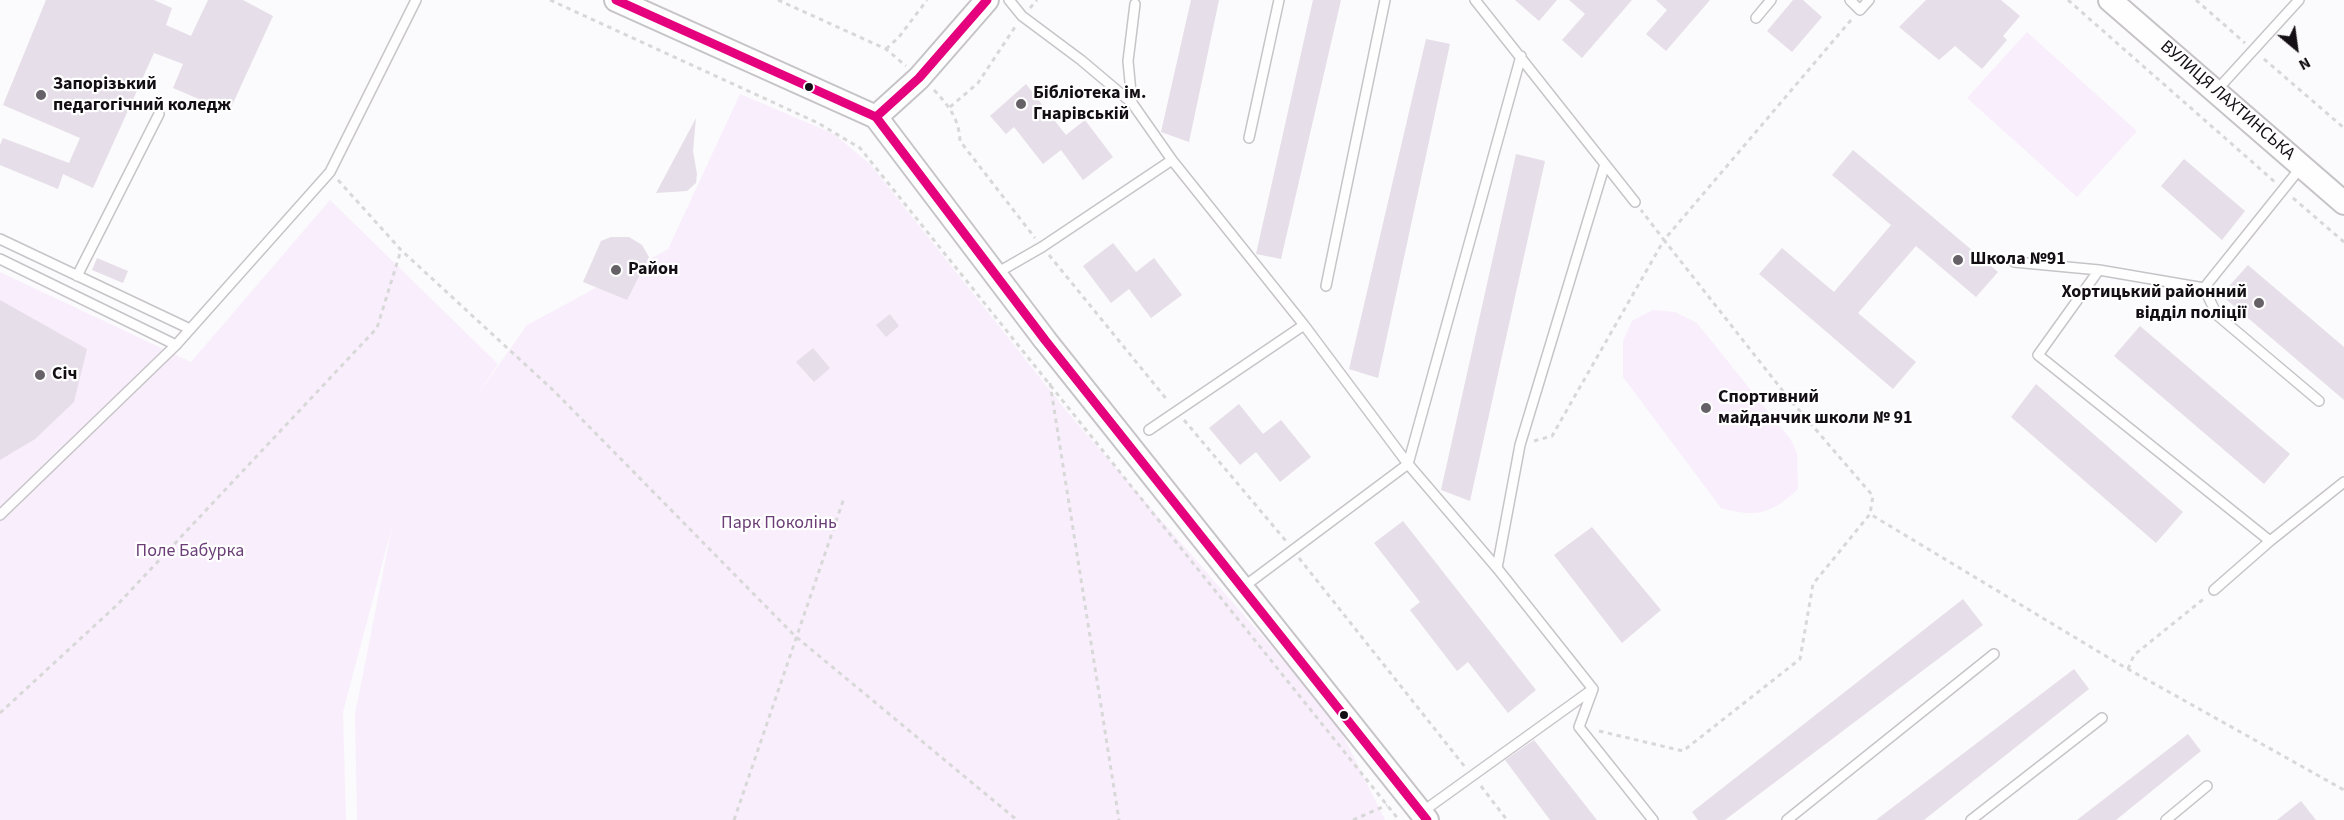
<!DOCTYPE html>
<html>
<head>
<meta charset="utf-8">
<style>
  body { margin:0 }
  #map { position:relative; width:2344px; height:820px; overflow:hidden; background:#fbfafc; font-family:"Source Sans 3",sans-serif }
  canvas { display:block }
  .north { position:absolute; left:2266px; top:18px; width:60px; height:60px; -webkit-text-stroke:4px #fff; paint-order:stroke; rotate:151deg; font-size:16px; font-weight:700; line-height:24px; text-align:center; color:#140f15 }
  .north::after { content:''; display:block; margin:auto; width:21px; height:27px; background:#140f15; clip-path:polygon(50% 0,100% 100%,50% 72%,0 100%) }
</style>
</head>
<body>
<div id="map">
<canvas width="2344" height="820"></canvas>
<div class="north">N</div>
</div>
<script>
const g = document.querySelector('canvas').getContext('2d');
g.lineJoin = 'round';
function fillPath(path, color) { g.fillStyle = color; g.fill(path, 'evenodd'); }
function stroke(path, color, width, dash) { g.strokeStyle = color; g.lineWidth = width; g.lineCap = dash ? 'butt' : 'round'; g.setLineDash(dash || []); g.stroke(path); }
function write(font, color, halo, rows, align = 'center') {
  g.font = font + ' "Source Sans 3",sans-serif'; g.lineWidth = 4.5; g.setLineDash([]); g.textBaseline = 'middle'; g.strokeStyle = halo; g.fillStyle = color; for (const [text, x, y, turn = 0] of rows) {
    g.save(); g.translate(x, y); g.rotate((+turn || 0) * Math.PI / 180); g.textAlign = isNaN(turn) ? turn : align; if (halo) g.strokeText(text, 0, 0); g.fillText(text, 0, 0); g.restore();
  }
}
const green = new Path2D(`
  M2027 32 2137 131 2077 197 1967 98Z
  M740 94 834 134 870 164 1069 414 1336 721 1385 820H357L355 714 392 527 343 712 346 820H0V272L191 362 330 200 498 364 474 400 527 325 668 249Z
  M1653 310 1675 312 1697 323 1791 440 1797 453 1798 489C1772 514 1756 518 1721 508L1623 377V341L1632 321Z`);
const building = new Path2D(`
  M46 0H154L172 8 166 25 191 36 208 0H243L273 16 229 112 173 88 183 64 154 53 93 188 63 174 58 189 0 165V145L3 138 69 163 80 138 3 105Z
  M1191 0H1219L1189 142 1161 132Z
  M1313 0H1341L1281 259 1256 254Z
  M1515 0H1557L1539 21Z
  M1569 0H1632L1582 58 1562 40 1585 14Z
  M1656 0H1710L1666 51 1646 34 1667 10Z
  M1793 0H1803L1822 17 1792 52 1767 31Z
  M1926 0H2001L2020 16 2003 36 2007 40 1982 69 1955 46 1939 60 1899 27Z
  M1426 39 1450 44 1378 378 1349 369Z
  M1026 84 1066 135 1085 120 1113 157 1083 180 1061 150 1043 164 1014 127 1006 134 990 116Z
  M696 118 693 151 697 174 696 183 687 191 656 193Z
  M1853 150 1998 272 1976 297 1916 246 1858 313 1916 362 1893 389 1759 274 1782 248 1834 292 1891 225 1832 175Z
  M1516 154 1545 161 1470 501 1441 490Z
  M2184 159 2245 211 2222 240 2161 186Z
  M611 237H629L642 245 649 257 627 300 583 282 601 241Z
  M1113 243 1136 272 1154 258 1182 295 1151 318 1129 289 1111 303 1083 266Z
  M97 258 128 271 123 283 92 270Z
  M2248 265 2344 347V400L2221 295Z
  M0 300 87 349 74 402 35 439 0 460Z
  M890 314 899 326 886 337 876 325Z
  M2140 326 2290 454 2264 484 2114 356Z
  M813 348 830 368 814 382 796 362Z
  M2036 384 2183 512 2156 543 2011 417Z
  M1239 404 1263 434 1281 420 1311 457 1280 482 1256 452 1240 465 1209 428Z
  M1403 521 1536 690 1508 713 1468 662 1457 671 1410 610 1420 602 1374 543Z
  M1592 527 1661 610 1622 643 1554 555Z
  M1963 599 1983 625 1725 820H1698L1692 812Z
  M2074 669 2089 689 1924 820H1876Z
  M2188 734 2201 751 2116 820H2077Z
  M1534 740 1597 820H1550L1505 760Z
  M2301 801 2316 820H2277Z`);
const path = new Path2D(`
  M550 0 818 123 860 148 1399 820
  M778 0 886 49 906 66
  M2068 0 2275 182
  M2196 0 2245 43
  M1030 8 1037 0
  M1851 20 1664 240 1786 395 1873 496 1870 514
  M886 49 899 37 927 0
  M2264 59 2344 128
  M934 90C949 106 959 119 960 141L1035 238
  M950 107 978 83 1015 27
  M338 180 401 250 554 391 795 636 1017 820
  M2293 198 2344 242
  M1049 255 1168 401
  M1050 383 1119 820
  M1184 420 1286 541
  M1534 441 1552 436 1664 240 1641 210
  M1299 558 1465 767
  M2128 669 2134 655 2206 597
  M0 713 118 604 377 328 401 250
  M1599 731 1683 751 1800 659 1813 584 1870 514 2119 664 2344 790
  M1481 786 1507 820
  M734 820 844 498
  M1353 820 1387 805`);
const service = new Path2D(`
  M1009 0 1022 16 1081 60 1132 103 1172 160 1304 325 1408 464 1242 588
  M1475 0 1635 202
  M1850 0 1860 10 1869 0
  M1756 18 1771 0
  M1521 56 1408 464 1497 568 1593 689
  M2216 91 2299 0
  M1132 103 1128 61 1135 4
  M1249 138 1279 0
  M0 239 190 329
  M0 259 176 345
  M2014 262 2099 270
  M995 274 1042 247 1172 160
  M77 276 159 114
  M1326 286 1385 0
  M2204 288 2099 270 2038 355 2270 541
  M2204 288 2217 315 2319 401
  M2204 288 2302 166
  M1149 430 1304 325
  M0 515 176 345 330 172 416 0
  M1497 568 1520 445 1605 164
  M2214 590 2270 541 2344 482
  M1422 812 1593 689 1579 727 1653 820
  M1787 820 1994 654
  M1971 820 2102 718
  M2166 820 2207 786`);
const tertiary = new Path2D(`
  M616 0 876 117 1045 340 1427 820
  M2110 0 2344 203
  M876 117 919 78 987 0`);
const bus1 = new Path2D(`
  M616 0 876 117 1045 340 1427 820
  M876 117 919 78 987 0`);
const markers = [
  [809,87,5,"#140f15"],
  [41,95,6,"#656166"],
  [1021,104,6,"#656166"],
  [1958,260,6,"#656166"],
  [616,270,6,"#656166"],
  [2259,303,6,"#656166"],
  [40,375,6,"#656166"],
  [1706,408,6,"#656166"],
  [1344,715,5,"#140f15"]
];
const poiNames = [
  ["Запорізький",53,85],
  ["педагогічний коледж",53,106],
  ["Бібліотека ім.",1033,94],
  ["Гнарівській",1033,115],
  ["Школа №91",1970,260],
  ["Район",628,270],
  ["Хортицький районний",2247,293,"right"],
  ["відділ поліції",2247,314,"right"],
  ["Січ",52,375],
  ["Спортивний",1718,398],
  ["майданчик школи № 91",1718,419]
];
const streetNames = [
  ["ВУЛИЦЯ ЛАХТИНСЬКА",2227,101,41]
];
const parkNames = [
  ["Парк Поколінь",779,524],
  ["Поле Бабурка",190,552]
];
fillPath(green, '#f9effc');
fillPath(building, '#e6dee8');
stroke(service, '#c7c4c8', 12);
stroke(tertiary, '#c7c4c8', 26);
stroke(path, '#d8d8d8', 3, [4.5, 4.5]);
stroke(service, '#fefeff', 9);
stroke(tertiary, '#fefeff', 22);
stroke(bus1, '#e5007d', 9);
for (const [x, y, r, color] of markers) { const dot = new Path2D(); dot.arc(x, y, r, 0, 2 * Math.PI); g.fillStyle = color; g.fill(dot); stroke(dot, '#fff', 2); }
write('bold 18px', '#140f15', '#fff', poiNames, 'left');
write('18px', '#140f15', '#fff', streetNames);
write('18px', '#6b3e77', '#fff', parkNames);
</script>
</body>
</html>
